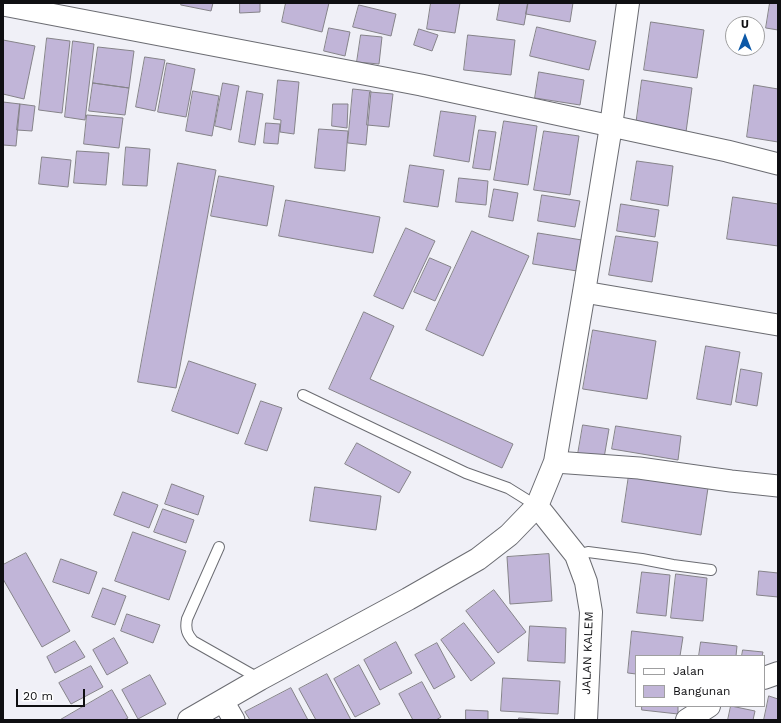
<!DOCTYPE html>
<html>
<head>
<meta charset="utf-8">
<style>
  body { margin:0 }
  #map { position:relative; width:781px; height:723px; overflow:hidden; background:#f0f0f7; font-family:"Work Sans",sans-serif }
  canvas { display:block }
  .frame { position:absolute; inset:0; border:4px solid #0f0f12; pointer-events:none }
  .legend { position:absolute; left:635px; top:655px; width:130px; height:52px; box-sizing:border-box; background:#fff; border:1px solid #9f9fa0; margin:0; padding:5px 7px; list-style:none; font-size:12px; color:#0f0f12 }
  .legend li { display:flex; align-items:center; gap:8px; height:20px }
  .legend b { width:20px; border:1px solid #9f9fa0 }
  .north { position:absolute; left:725px; top:16px; width:40px; height:40px; box-sizing:border-box; background:#fff; border:1px solid #9f9fa0; border-radius:50%; rotate:0deg; font-size:11px; font-weight:700; line-height:16px; text-align:center; color:#0f0f12 }
  .north::after { content:''; display:block; margin:auto; width:14px; height:18px; background:#0c58a7; clip-path:polygon(50% 0,100% 100%,50% 72%,0 100%) }
  .scale { position:absolute; left:16px; top:689px; width:69px; height:18px; box-sizing:border-box; border:2px solid #0f0f12; border-top:0; padding-left:5px; font-size:12px; line-height:14px; white-space:nowrap; color:#0f0f12; -webkit-text-stroke:3px #fff; paint-order:stroke }
</style>
</head>
<body>
<div id="map">
<canvas width="781" height="723"></canvas>
<div class="frame"></div>
<ul class="legend">
<li><b style="height:5px;background:#fff"></b>Jalan</li>
<li><b style="height:11px;background:#c1b5d8"></b>Bangunan</li>
</ul>
<div class="north">U</div>
<div class="scale">20 m</div>
</div>
<script>
const g = document.querySelector('canvas').getContext('2d');
g.lineJoin = 'round';
function fillPath(path, color) { g.fillStyle = color; g.fill(path, 'evenodd'); }
function stroke(path, color, width, dash) { g.strokeStyle = color; g.lineWidth = width; g.lineCap = dash ? 'butt' : 'round'; g.setLineDash(dash || []); g.stroke(path); }
function write(font, color, halo, rows, align = 'center') {
  g.font = font + ' "Work Sans",sans-serif'; g.lineWidth = 3; g.setLineDash([]); g.textBaseline = 'middle'; g.strokeStyle = halo; g.fillStyle = color; for (const [text, x, y, turn = 0] of rows) {
    g.save(); g.translate(x, y); g.rotate((+turn || 0) * Math.PI / 180); g.textAlign = isNaN(turn) ? turn : align; if (halo) g.strokeText(text, 0, 0); g.fillText(text, 0, 0); g.restore();
  }
}
const building = new Path2D(`
  M182 3H213L211 11 181 5Z
  M240 3H260V12L240 13Z
  M286 3H329L322 32 282 22Z
  M431 3H460L455 33 427 29Z
  M500 3H528L524 25 497 20Z
  M528 3H573L570 22 526 14Z
  M770 3H778V30L766 28Z
  M359 5 396 14 391 36 353 27Z
  M651 22 704 30 697 78 644 70Z
  M537 27 596 41 589 70 530 56Z
  M329 28 350 32 345 56 324 51Z
  M419 29 438 35 432 51 414 45Z
  M361 35 382 37 379 64 357 62Z
  M468 35 515 40 511 75 464 70Z
  M47 38 70 41 62 113 39 110Z
  M3 40 35 46 24 99 3 94Z
  M73 41 94 44 85 120 65 117Z
  M98 47 134 51 129 88 93 83Z
  M145 57 165 60 155 111 136 107Z
  M167 63 195 69 186 117 158 112Z
  M539 72 584 80 580 105 535 98Z
  M278 80 299 82 294 134 280 132 281 120 274 119Z
  M642 80 692 88 686 132 636 125Z
  M93 83 129 88 125 115 89 111Z
  M223 83 239 86 231 130 215 126Z
  M754 85 778 89V142L747 137Z
  M353 89 371 91 366 145 348 143Z
  M193 91 219 96 212 136 186 131Z
  M247 91 263 94 255 145 239 142Z
  M370 92 393 94 389 127 367 125Z
  M3 102 20 104 16 146 3 145Z
  M20 104 35 106 32 131 17 130Z
  M333 104H348L347 128 332 126Z
  M441 111 476 116 469 162 434 156Z
  M87 115 123 118 119 148 84 144Z
  M504 121 537 126 528 185 494 180Z
  M266 123 280 124 278 144 264 143Z
  M319 129 348 131 345 171 315 168Z
  M479 130 496 132 490 170 473 168Z
  M544 131 579 136 570 195 534 190Z
  M126 147 150 149 147 186 123 185Z
  M77 151 109 153 106 185 74 183Z
  M42 157 71 160 68 187 39 184Z
  M637 161 673 166 668 206 631 200Z
  M178 163 216 170 176 388 138 382Z
  M410 165 444 170 438 207 404 202Z
  M219 176 274 186 267 226 211 216Z
  M459 178 488 181 486 205 456 202Z
  M494 189 518 193 513 221 489 217Z
  M542 195 580 201 575 227 538 221Z
  M733 197 778 204V246L727 239Z
  M286 200 380 217 373 253 279 236Z
  M621 204 659 210 655 237 617 231Z
  M406 228 435 241 403 309 374 296Z
  M472 231 529 256 483 356 426 330Z
  M538 233 582 240 577 271 533 264Z
  M616 236 658 242 652 282 609 275Z
  M430 258 451 267 435 301 414 292Z
  M364 312 394 326 370 379 513 444 502 468 329 389Z
  M593 330 656 341 647 399 583 389Z
  M706 346 740 352 731 405 697 399Z
  M189 361 256 384 238 434 172 411Z
  M741 369 762 373 757 406 736 402Z
  M261 401 282 408 267 451 245 444Z
  M583 425 609 429 604 458 578 454Z
  M616 426 681 436 678 460 612 449Z
  M357 443 411 472 399 493 345 464Z
  M629 475 708 488 701 535 622 522Z
  M172 484 204 496 198 515 165 504Z
  M315 487 381 496 376 530 310 521Z
  M123 492 158 505 149 528 114 515Z
  M163 509 194 520 186 543 154 532Z
  M133 532 186 551 169 600 115 581Z
  M26 553 70 631 42 647 3 579V565Z
  M549 554 552 601 510 604 507 557Z
  M61 559 97 572 89 594 53 582Z
  M759 571 778 573V597L757 595Z
  M642 572 670 575 666 616 637 613Z
  M676 574 707 578 703 621 671 618Z
  M103 588 126 596 115 625 92 617Z
  M494 590 526 632 498 653 466 611Z
  M127 614 160 625 153 643 121 631Z
  M464 623 495 663 471 681 441 640Z
  M530 626 566 628 565 663 528 661Z
  M632 631 683 637 680 656H636V674L628 673Z
  M114 638 128 663 107 675 93 650Z
  M75 641 85 657 55 673 47 657Z
  M396 642 412 673 380 690 364 660Z
  M701 642 737 646 736 656H699Z
  M437 643 455 677 434 689 415 655Z
  M743 650 763 652 762 656H742Z
  M359 665 380 704 355 717 334 679Z
  M91 666 103 687 71 704 59 683Z
  M327 674 351 720H316L299 689Z
  M150 675 166 704 138 719 122 690Z
  M503 678 560 681 558 714 501 711Z
  M422 682 441 717 436 720H413L399 694Z
  M291 688 308 720H250L245 712Z
  M112 690 128 718 124 720H60Z
  M769 696 778 699V720H764Z
  M642 706H678V714L642 710Z
  M731 706 755 711 753 720H728Z
  M466 710 488 711V720H466Z
  M519 718 549 720H519Z`);
const lane = new Path2D(`
  M303 395 466 473 508 488 537 506
  M219 547 187 619C185 629 187 634 193 641L260 679
  M576 555 588 552 642 559 673 565 711 570`);
const street = new Path2D(`
  M3 5 421 85 727 151 778 164
  M584 292 778 325
  M555 462 639 468 731 481 778 486
  M223 701 234 720`);
const secondary = new Path2D(`
  M537 506 576 555 586 582 591 612 586 720
  M764 678 778 673
  M189 720 260 679 408 599 478 559 509 535 537 506 555 462 584 292 611 126 628 3
  M687 720 709 706`);
const streetNames = [
  ["JALAN KALEM",588,653,-88]
];
fillPath(building, '#c1b5d8');
stroke(building, '#858389', 1);
stroke(lane, '#6b6c72', 12);
stroke(street, '#6b6c72', 23);
stroke(secondary, '#6b6c72', 24);
stroke(lane, '#fff', 10);
stroke(street, '#fff', 21);
stroke(secondary, '#fff', 22);
write('12px', '#0f0f12', '#fff', streetNames);
</script>
</body>
</html>
